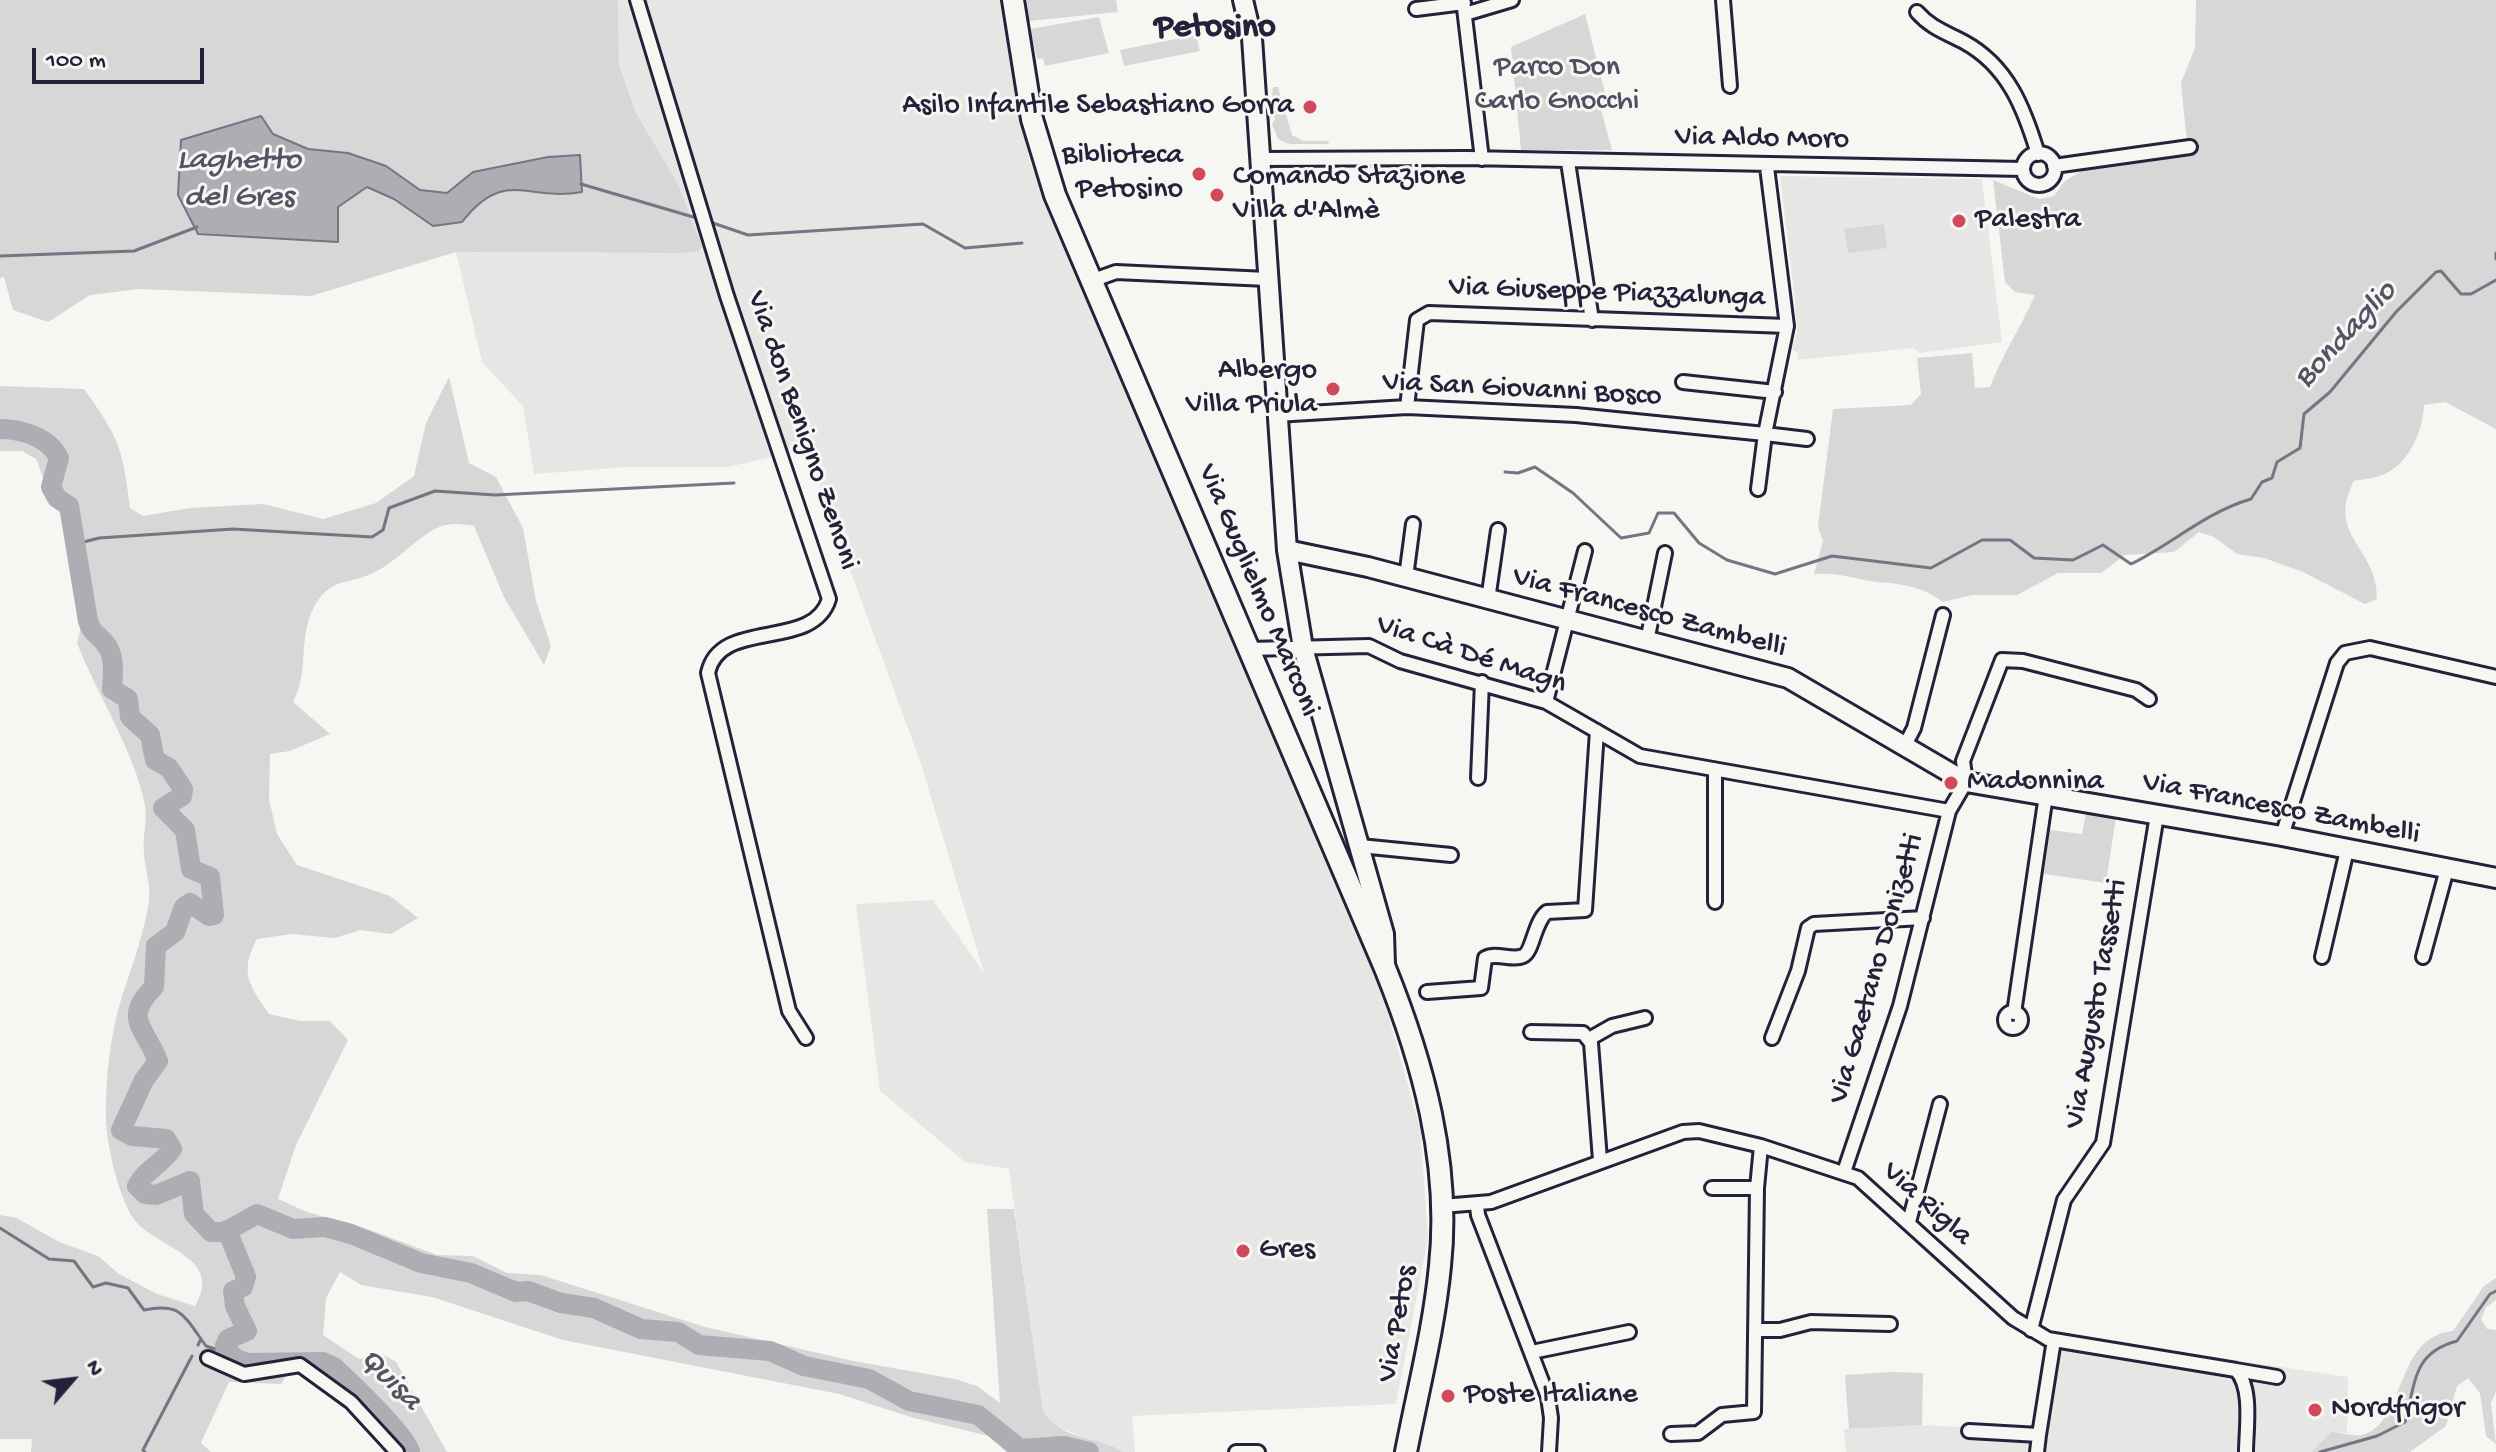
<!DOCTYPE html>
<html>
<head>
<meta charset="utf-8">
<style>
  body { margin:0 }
  #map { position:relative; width:2496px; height:1452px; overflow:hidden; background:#f6f6f2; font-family:"Gochi Hand",sans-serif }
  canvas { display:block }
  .north { position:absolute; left:32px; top:1340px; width:80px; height:80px; -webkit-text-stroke:6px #f6f6f2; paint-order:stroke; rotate:62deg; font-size:22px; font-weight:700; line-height:32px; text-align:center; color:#22223b }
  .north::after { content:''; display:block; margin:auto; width:28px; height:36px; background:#22223b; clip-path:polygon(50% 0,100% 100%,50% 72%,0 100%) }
  .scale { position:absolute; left:32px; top:48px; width:172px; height:36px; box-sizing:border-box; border:4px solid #22223b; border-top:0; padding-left:10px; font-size:24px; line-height:28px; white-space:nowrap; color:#22223b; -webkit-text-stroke:6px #f6f6f2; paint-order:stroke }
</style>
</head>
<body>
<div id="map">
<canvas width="2496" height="1452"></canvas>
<div class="north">N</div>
<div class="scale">100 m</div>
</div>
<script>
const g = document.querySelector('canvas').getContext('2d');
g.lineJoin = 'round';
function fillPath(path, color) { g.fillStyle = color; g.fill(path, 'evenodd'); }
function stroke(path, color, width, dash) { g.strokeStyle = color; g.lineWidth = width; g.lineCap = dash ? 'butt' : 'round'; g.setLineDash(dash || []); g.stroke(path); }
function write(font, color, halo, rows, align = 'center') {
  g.font = font + ' "Gochi Hand",sans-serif'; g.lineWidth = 6; g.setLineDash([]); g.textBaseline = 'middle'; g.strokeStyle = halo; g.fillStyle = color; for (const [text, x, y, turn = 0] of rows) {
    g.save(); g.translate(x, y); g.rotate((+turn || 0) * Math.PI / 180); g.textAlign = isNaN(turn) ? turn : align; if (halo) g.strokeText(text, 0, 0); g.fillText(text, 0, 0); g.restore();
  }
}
const built = new Path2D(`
  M618 0H1009L1029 159 1348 903 1388 1014 1420 1128 1428 1238 1396 1404 1132 1416 1135 1452H1123L1050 1424 1043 1411 1009 1169 965 1162 880 1091 856 904 933 900 984 973 921 764 806 449 728 467H627L534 474 523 406 482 362 456 252 677 253 702 248 678 184 635 111 619 64Z
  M1780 176 1982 179 2002 342 1920 353 1913 348 1797 360 1799 354 1792 349 1797 332 1795 301Z
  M2047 1332 2348 1377 2347 1433 2331 1432 2311 1452H1846L1844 1429H1849L1922 1425 2034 1431Z`);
const green = new Path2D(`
  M0 0H618L619 64 635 111 678 184 702 247 698 252 677 253 456 252 311 296 139 289 90 295 48 322 13 310 4 277 0 278ZM261 116 273 134 308 149 348 153 386 166 420 190 448 193 473 172 548 157 580 155 582 192C527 205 507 164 462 222L433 226 394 199 367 187 337 207V242Z
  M1027 0H1116L1118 12 1029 21Z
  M2196 0H2496V429L2445 402 2424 405C2423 430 2410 462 2385 474 2376 478 2364 479 2354 481 2325 536 2378 547 2377 599L2365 604 2303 572 2264 558 2237 554 2214 537 2199 532 2174 552 2125 555 2101 573H2058L2017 595H1972L1943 602C1923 587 1902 584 1878 582 1853 579 1842 572 1814 574L1823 541 1818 527 1833 409 1911 405 1921 394 1917 358 1972 353 1975 388 1990 387C2002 355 2021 327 2035 295L2015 292 2005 282 1993 180 2039 199 2054 196 2064 182 2092 164 2188 153 2181 83 2195 48Z
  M1585 14 1607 101 1599 102 1612 150H1521L1511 47Z
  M1099 17 1109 53 1045 66 1043 58 1037 59 1030 29Z
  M1196 35 1200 51 1124 66 1120 50Z
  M1273 87H1278L1292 135 1303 141H1328L1329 144H1289L1278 139 1272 124 1275 119 1271 107Z
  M1884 224 1887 248 1848 253 1844 229Z
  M449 377 469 463 496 477 523 528 536 601 551 646 544 665 504 597 474 526C462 524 449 522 437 528 413 540 396 563 371 574 345 585 330 578 314 607 297 640 310 671 293 702L330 734 290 751 270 754 269 799 277 834 297 865 390 896 418 918 391 934 360 930 335 938 292 934 257 939C239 972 249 985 269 1014L300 1021H330L348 1040 296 1145 278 1199 307 1212 370 1230 437 1255 473 1256 507 1273 541 1275 705 1327 853 1361 955 1379 977 1386 1000 1403 987 1209H1014L1043 1411C1059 1440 1096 1435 1123 1452H1006L989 1436 914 1418 839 1394 563 1340 432 1297 361 1285 340 1272 326 1298 323 1335 359 1359 379 1352 396 1362 447 1452H405L346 1387 302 1353 281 1384 229 1382 201 1443 211 1452H31L32 1439H0V1215L17 1218 59 1242 98 1256 119 1274 157 1294 195 1306C223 1259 164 1250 138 1224 120 1206 107 1146 106 1121 105 1089 109 1049 116 1018 126 979 143 942 149 901 151 886 145 869 144 853 142 837 148 820 145 805 135 753 97 694 77 643L82 623 74 561 62 510 52 501 36 459 22 451H0V386L84 389C119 438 123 448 130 508L143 516 190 508 263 504 323 519 376 503 414 476 426 423Z
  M2086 813 2116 817 2106 883 2044 874 2050 830 2082 834Z
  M2496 1278V1300L2486 1307 2481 1319 2487 1329 2496 1330V1392L2491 1403 2496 1444 2486 1436 2480 1393 2468 1378 2457 1386 2446 1426 2410 1452H2311L2331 1432C2340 1432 2354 1437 2362 1435 2407 1423 2394 1336 2453 1331L2484 1286Z
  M1892 1372 1923 1373 1922 1425 1849 1429 1845 1375Z`);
const water = new Path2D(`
  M261 116 273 134 308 149 348 153 386 166 420 190 447 193 473 172 548 157 580 155 582 192C526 202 505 167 462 222L433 226 394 199 367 187 338 207V242L198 234 178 195 181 140Z`);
const stream = new Path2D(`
  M581 184 700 219
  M707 221 748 235 923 224 965 248 1022 243
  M2496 253V259
  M0 256 134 251 197 227
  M1505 472 1518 473 1535 467 1573 493 1621 538 1649 533 1658 513H1674L1699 543 1727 560 1775 574 1832 556 1931 568 1982 540H2010L2034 558 2073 560 2103 545 2131 564C2172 544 2206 512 2251 499L2262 482 2272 478 2277 462 2300 448 2304 414 2330 392 2396 312 2436 272 2441 271 2461 294H2471L2496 280
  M76 544 99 538 233 529 372 537 383 530 389 508 435 491 495 495 734 483
  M0 1228 49 1259 74 1261 93 1287 106 1283 128 1288 144 1310C178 1303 183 1313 201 1339
  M198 1345 201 1339 206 1346 230 1354
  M145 1452 143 1450 192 1356
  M2320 1452 2377 1436 2405 1422C2416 1383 2412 1353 2457 1341L2490 1294 2496 1291`);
const river = new Path2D(`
  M0 429C21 429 49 437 59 458L51 487 57 498 69 506 88 621C92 633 96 633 104 642 116 655 113 673 112 689L128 699 130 717 150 735 155 760 169 768 183 789 182 796 163 808 185 830 191 869 210 877 214 915 209 916 190 903 184 907 175 932 156 946 154 987C122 1019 145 1027 158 1061L144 1080 121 1130 132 1136 166 1139 172 1149C162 1164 145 1170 137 1186L145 1194 156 1195 190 1181 194 1214 211 1232H225L257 1214 293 1229 325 1227 351 1234 421 1263 471 1273 516 1292 528 1291 561 1303 594 1308 641 1329 678 1332 699 1345 770 1351 804 1366 869 1379 909 1401 978 1415 1020 1449 1064 1446 1089 1452
  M227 1230 246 1277 243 1287 233 1291 235 1306 247 1331 228 1339 225 1346C232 1357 237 1361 249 1363L323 1362 334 1367C349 1381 409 1438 410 1452`);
const street = new Path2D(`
  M637 0 727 296 829 599C813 652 720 617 708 673L789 1011 806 1038
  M1463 0 1482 159
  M1723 0 1730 86
  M1416 9 1464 3
  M1917 12C1931 28 1945 32 1964 42 2008 66 2024 108 2038 154
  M1465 14 1512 0
  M2023 169a16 16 0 1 1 32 0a16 16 0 1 1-32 0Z
  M1261 159 1467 158 2023 169
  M1568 162 1592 320
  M2054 166 2190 147
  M1767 167 1787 326 1765 434 1807 439
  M1091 281 1116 272 1267 279
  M1683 382 1775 392
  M1407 407 1417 320 1429 313 1787 326
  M1276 415 1407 407 1576 415 1765 434 1758 489
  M1406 577 1413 524
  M1488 600 1498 530
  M1647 641 1665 553
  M1249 649 1369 646 1400 661 1546 702 1640 756 1949 811
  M1546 702 1585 551
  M1904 747 1914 728 1943 615
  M1478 778 1482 682
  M2282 836 2337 663 2345 653 2370 648 2496 677
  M1360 846 1451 855
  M1715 902V771
  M2322 957 2347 850
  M2423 957 2447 869
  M1427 992 1481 988 1485 958C1497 952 1512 961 1523 956 1533 952 1534 922 1547 912L1585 910 1597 731
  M2005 1020a8 8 0 1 1 16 0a8 8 0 1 1-16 0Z
  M2014 1013 2046 795
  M1531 1032 1583 1033 1591 1043 1600 1160
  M1772 1038 1798 971 1808 928 1814 924 1923 918
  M1589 1039 1612 1026 1645 1018
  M1844 1172 1900 1006 1949 811 1966 782 1963 761 2002 660 2023 661 2136 690 2149 699
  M1712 1188H1757
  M1442 1206 1491 1202 1683 1132 1699 1131 1761 1146 1858 1178 2013 1318 2048 1339 2236 1370C2253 1388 2246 1429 2246 1452
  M1477 1206 1478 1215 1548 1397 1551 1418 1549 1452
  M1909 1222 1940 1104
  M1755 1330H1780L1811 1322 1890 1324
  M2031 1330 2064 1200 2103 1143 2157 815
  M1532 1352 1629 1332
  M208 1358 244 1374 300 1365 351 1402 397 1452
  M2236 1370 2277 1377
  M1969 1431 2039 1435 2054 1340
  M1671 1434 1698 1433 1722 1415 1754 1412 1757 1188 1761 1146
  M1236 1452H1258
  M2037 1452 2039 1435`);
const secondary = new Path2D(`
  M1243 0 1252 38 1287 550 1303 648 1384 934 1385 965
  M1287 550 1368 567 1788 678 1966 782 2282 836 2496 878`);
const primary = new Path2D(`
  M1013 0 1032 119 1055 195 1385 968C1423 1062 1451 1163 1440 1266 1434 1328 1418 1390 1406 1452`);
const markers = [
  [1310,107,8,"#d1495b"],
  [1199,174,8,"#d1495b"],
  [1217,195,8,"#d1495b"],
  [1959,221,8,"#d1495b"],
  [1333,389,8,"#d1495b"],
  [1951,783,8,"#d1495b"],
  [1243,1251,8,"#d1495b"],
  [1448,1396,8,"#d1495b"],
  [2315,1410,8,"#d1495b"]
];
const parkNames = [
  ["Parco Don",1557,69],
  ["Carlo Gnocchi",1557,103]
];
const poiNames = [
  ["Asilo Infantile Sebastiano Gorra",1294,107,"right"],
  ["Biblioteca",1183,157,"right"],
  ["Petosino",1183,191,"right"],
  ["Comando Stazione",1233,178],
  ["Villa d'Almè",1233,212],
  ["Palestra",1975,221],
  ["Albergo",1317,372,"right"],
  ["Villa Priula",1317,406,"right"],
  ["Madonnina",1967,783],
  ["Gres",1259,1251],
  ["Poste Italiane",1464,1396],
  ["Nordfrigor",2331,1410]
];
const streetNames = [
  ["Via Aldo Moro",1762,140,1],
  ["Via Giuseppe Piazzalunga",1607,294,2],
  ["Via San Giovanni Bosco",1522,391,3],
  ["Via don Benigno Zenoni",801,431,71],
  ["Via Guglielmo Marconi",1257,591,67],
  ["Via Francesco Zambelli",1649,614,15],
  ["Via Cà Dé Magn",1471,656,18],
  ["Via Francesco Zambelli",2281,810,11],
  ["Via Gaetano Donizetti",1878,969,-74],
  ["Via Augusto Tassetti",2098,1004,-80],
  ["Via Rigla",1926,1205,42],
  ["Via Petos",1399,1324,-80]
];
const waterNames = [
  ["Laghetto",239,162],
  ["del Gres",239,199],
  ["Bondaglio",2347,336,-47],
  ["Quisa",389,1381,45]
];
const quarterNames = [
  ["Petosino",1215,30]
];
fillPath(built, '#e6e6e4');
fillPath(green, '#d7d7d7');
fillPath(water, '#adadb3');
stroke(water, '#757583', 2);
stroke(stream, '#757583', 3);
stroke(river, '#adadb3', 20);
stroke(street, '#22223b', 18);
stroke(secondary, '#22223b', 24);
stroke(primary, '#22223b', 26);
stroke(street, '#f6f6f2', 12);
stroke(secondary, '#f6f6f2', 18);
stroke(primary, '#f6f6f2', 20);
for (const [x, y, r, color] of markers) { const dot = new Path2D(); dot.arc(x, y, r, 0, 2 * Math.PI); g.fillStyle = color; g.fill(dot); stroke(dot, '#f6f6f2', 3); }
write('30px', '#4f4f62', '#f6f6f2', parkNames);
write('30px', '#22223b', '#f6f6f2', poiNames, 'left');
write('30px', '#22223b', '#f6f6f2', streetNames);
write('italic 32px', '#535365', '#f6f6f2', waterNames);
write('bold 34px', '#22223b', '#f6f6f2', quarterNames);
</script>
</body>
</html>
